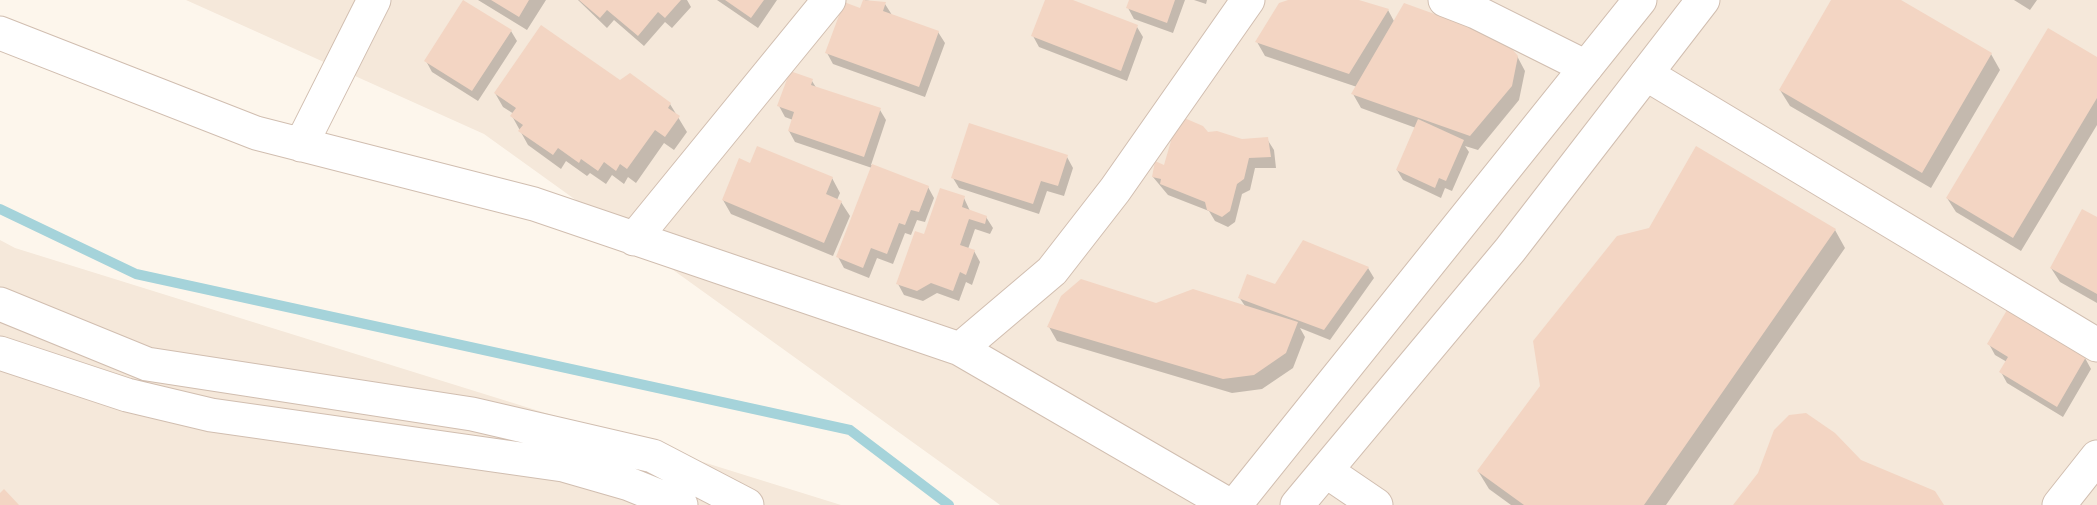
<!DOCTYPE html>
<html>
<head>
<meta charset="utf-8">
<style>
  body { margin:0 }
  canvas { display:block; background:#fdf6ec }
</style>
</head>
<body>
<canvas width="2097" height="505"></canvas>
<script>
const g = document.querySelector('canvas').getContext('2d');
g.lineJoin = 'round';
function fillPath(path, color) { g.fillStyle = color; g.fill(path, 'evenodd'); }
function stroke(path, color, width, dash) { g.strokeStyle = color; g.lineWidth = width; g.lineCap = dash ? 'butt' : 'round'; g.setLineDash(dash || []); g.stroke(path); }
const residential = new Path2D(`
  M186 0H2097V505H1000L484 134Z
  M0 240 15 248 841 505H0Z`);
const shadow = new Path2D(`
  M478 0H546L527 30Z
  M578 0H687L691 7 672 28 665 22 644 46 614 20 607 28Z
  M717 0H777L758 28Z
  M865 0 885 4 892 15 938 32 945 43 925 97 833 64 827 53 861 10Z
  M1047 0H1069L1137 27 1143 37 1127 81 1039 47 1033 36Z
  M1130 0H1185L1173 33 1134 19 1128 8Z
  M1194 0H1207L1206 4Z
  M1294 0H1354L1388 10 1395 23 1517 56 1525 71 1519 100 1478 150 1465 146 1469 152 1452 191 1445 188 1441 198 1403 180 1397 170 1416 128 1361 108 1353 94 1357 87 1265 56 1257 42Z
  M1833 0H1898L1991 54 2000 70 1931 188 1790 106 1780 90Z
  M2014 0H2037L2030 10Z
  M511 31 517 41 478 101 432 72 426 61Z
  M2097 59V125L2021 251 1956 212 1947 198Z
  M812 81 817 89 880 110 886 120 871 165 928 187 934 198 925 222 917 220 911 235 905 233 893 264 877 258 869 278 844 268 838 257 872 168 795 142 789 131 793 120 785 117 779 106Z
  M620 82 670 104 687 132 674 150 664 143 636 183 628 177 624 184 612 175 606 184 590 173 587 176 566 161 561 169 528 145 512 116 514 114 503 107 495 93Z
  M1207 134 1242 141 1267 139 1274 150 1276 168H1255L1250 190 1242 194 1235 222 1228 227 1215 221 1209 211 1168 195 1153 177Z
  M1696 148 1835 230 1845 248 1666 505H1511L1489 489 1478 471 1542 386 1650 230Z
  M1067 157 1073 168 1064 196 1047 191 1039 214 959 188 953 178Z
  M751 165 832 178 840 193 837 200 841 202 850 216 833 256 731 214 723 200Z
  M964 198 970 211 986 217 993 228 990 234 975 229 968 249 974 251 980 262 972 285 966 282 959 301 937 293 923 301 904 295 898 284 924 236Z
  M2097 219V303L2060 282 2051 268Z
  M1368 268 1374 278 1330 340 1300 328 1305 337 1293 368 1262 389 1232 393 1057 341 1049 327 1156 305 1245 306 1239 297 1275 286Z
  M1989 344 2085 358 2091 369 2063 417 2007 383 2001 372 2007 362 1995 355Z`);
const stream = new Path2D(`
  M0 209 136 274 850 430 949 505`);
const building = new Path2D(`
  M463 0 512 30 472 91 424 61Z
  M491 0H529L519 17Z
  M579 0H681L665 18 658 12 638 36 607 10 600 18Z
  M725 0H764L751 18Z
  M863 0 886 2 883 11 939 31 919 87 825 53 844 2 860 8Z
  M1045 0H1073L1138 25 1121 71 1031 36Z
  M1129 0H1175L1167 23 1126 8Z
  M1288 0H1359L1389 9 1349 74 1255 42 1279 3Z
  M1831 0H1901L1992 53 1922 173 1779 90Z
  M1404 3 1476 29 1508 44 1518 56 1512 86 1470 136 1351 94Z
  M541 25 620 80 630 73 671 103 668 108 680 116 665 137 655 130 627 169 620 164 616 171 604 162 598 171 581 159 579 163 558 148 553 155 518 131 523 125 510 116 516 108 494 93Z
  M2048 28 2097 57V98L2013 238 1946 198Z
  M790 71 813 79 811 85 881 108 864 157 788 131 794 112 777 106Z
  M1182 117 1203 126 1208 132 1217 131 1242 139 1268 137 1271 157 1249 158 1244 179 1237 184 1230 211 1222 217 1207 210 1205 202 1160 184 1161 179 1152 177 1155 161 1164 165 1175 127Z
  M1418 119 1464 140 1446 181 1439 178 1435 188 1396 170Z
  M969 123 1068 155 1058 186 1041 181 1033 204 951 178Z
  M757 146 833 177 826 194 842 201 824 243 722 200 739 158 750 163Z
  M1696 146 1836 229 1644 505H1524L1477 471 1540 386 1533 341 1617 236 1649 228Z
  M872 164 929 186 919 212 911 210 905 225 899 223 887 254 871 248 863 268 836 257Z
  M940 188 965 196 962 207 987 216 985 224 969 219 960 245 975 250 966 275 960 272 953 291 931 283 917 291 896 284 915 231 924 234Z
  M2082 209 2097 217V294L2050 268Z
  M1303 240 1369 267 1324 330 1238 298 1247 274 1275 284Z
  M1081 279 1156 303 1193 289 1298 322 1286 353 1254 375 1223 379 1047 327 1061 296Z
  M2007 310 2086 357 2057 407 1999 372 2008 357 1987 344Z
  M1806 413 1835 433 1861 460 1935 491 1944 505H1733L1758 473 1774 430 1789 415Z
  M4 489 19 505H0V493Z`);
const minor = new Path2D(`
  M1445 0 1476 12 1586 67
  M0 33 256 133 534 204 960 349 1229 505
  M1646 74 2097 345
  M301 145 374 0
  M634 239 829 0
  M960 349 1052 271 1115 190 1248 0
  M2059 505 2097 457`);
const tertiary = new Path2D(`
  M0 304 147 364 472 414 653 456 747 505
  M0 353 127 395 211 415 563 465 629 484 681 505
  M1326 471 1376 505
  M1235 505 1640 0
  M1297 505 1510 250 1703 0`);
fillPath(residential, '#f5e8da');
fillPath(shadow, '#0003');
stroke(stream, '#a5d3da', 10);
fillPath(building, '#f3d5c3');
stroke(minor, '#d1beb0', 35);
stroke(tertiary, '#d1beb0', 35);
stroke(minor, '#fff', 33);
stroke(tertiary, '#fff', 33);
</script>
</body>
</html>
